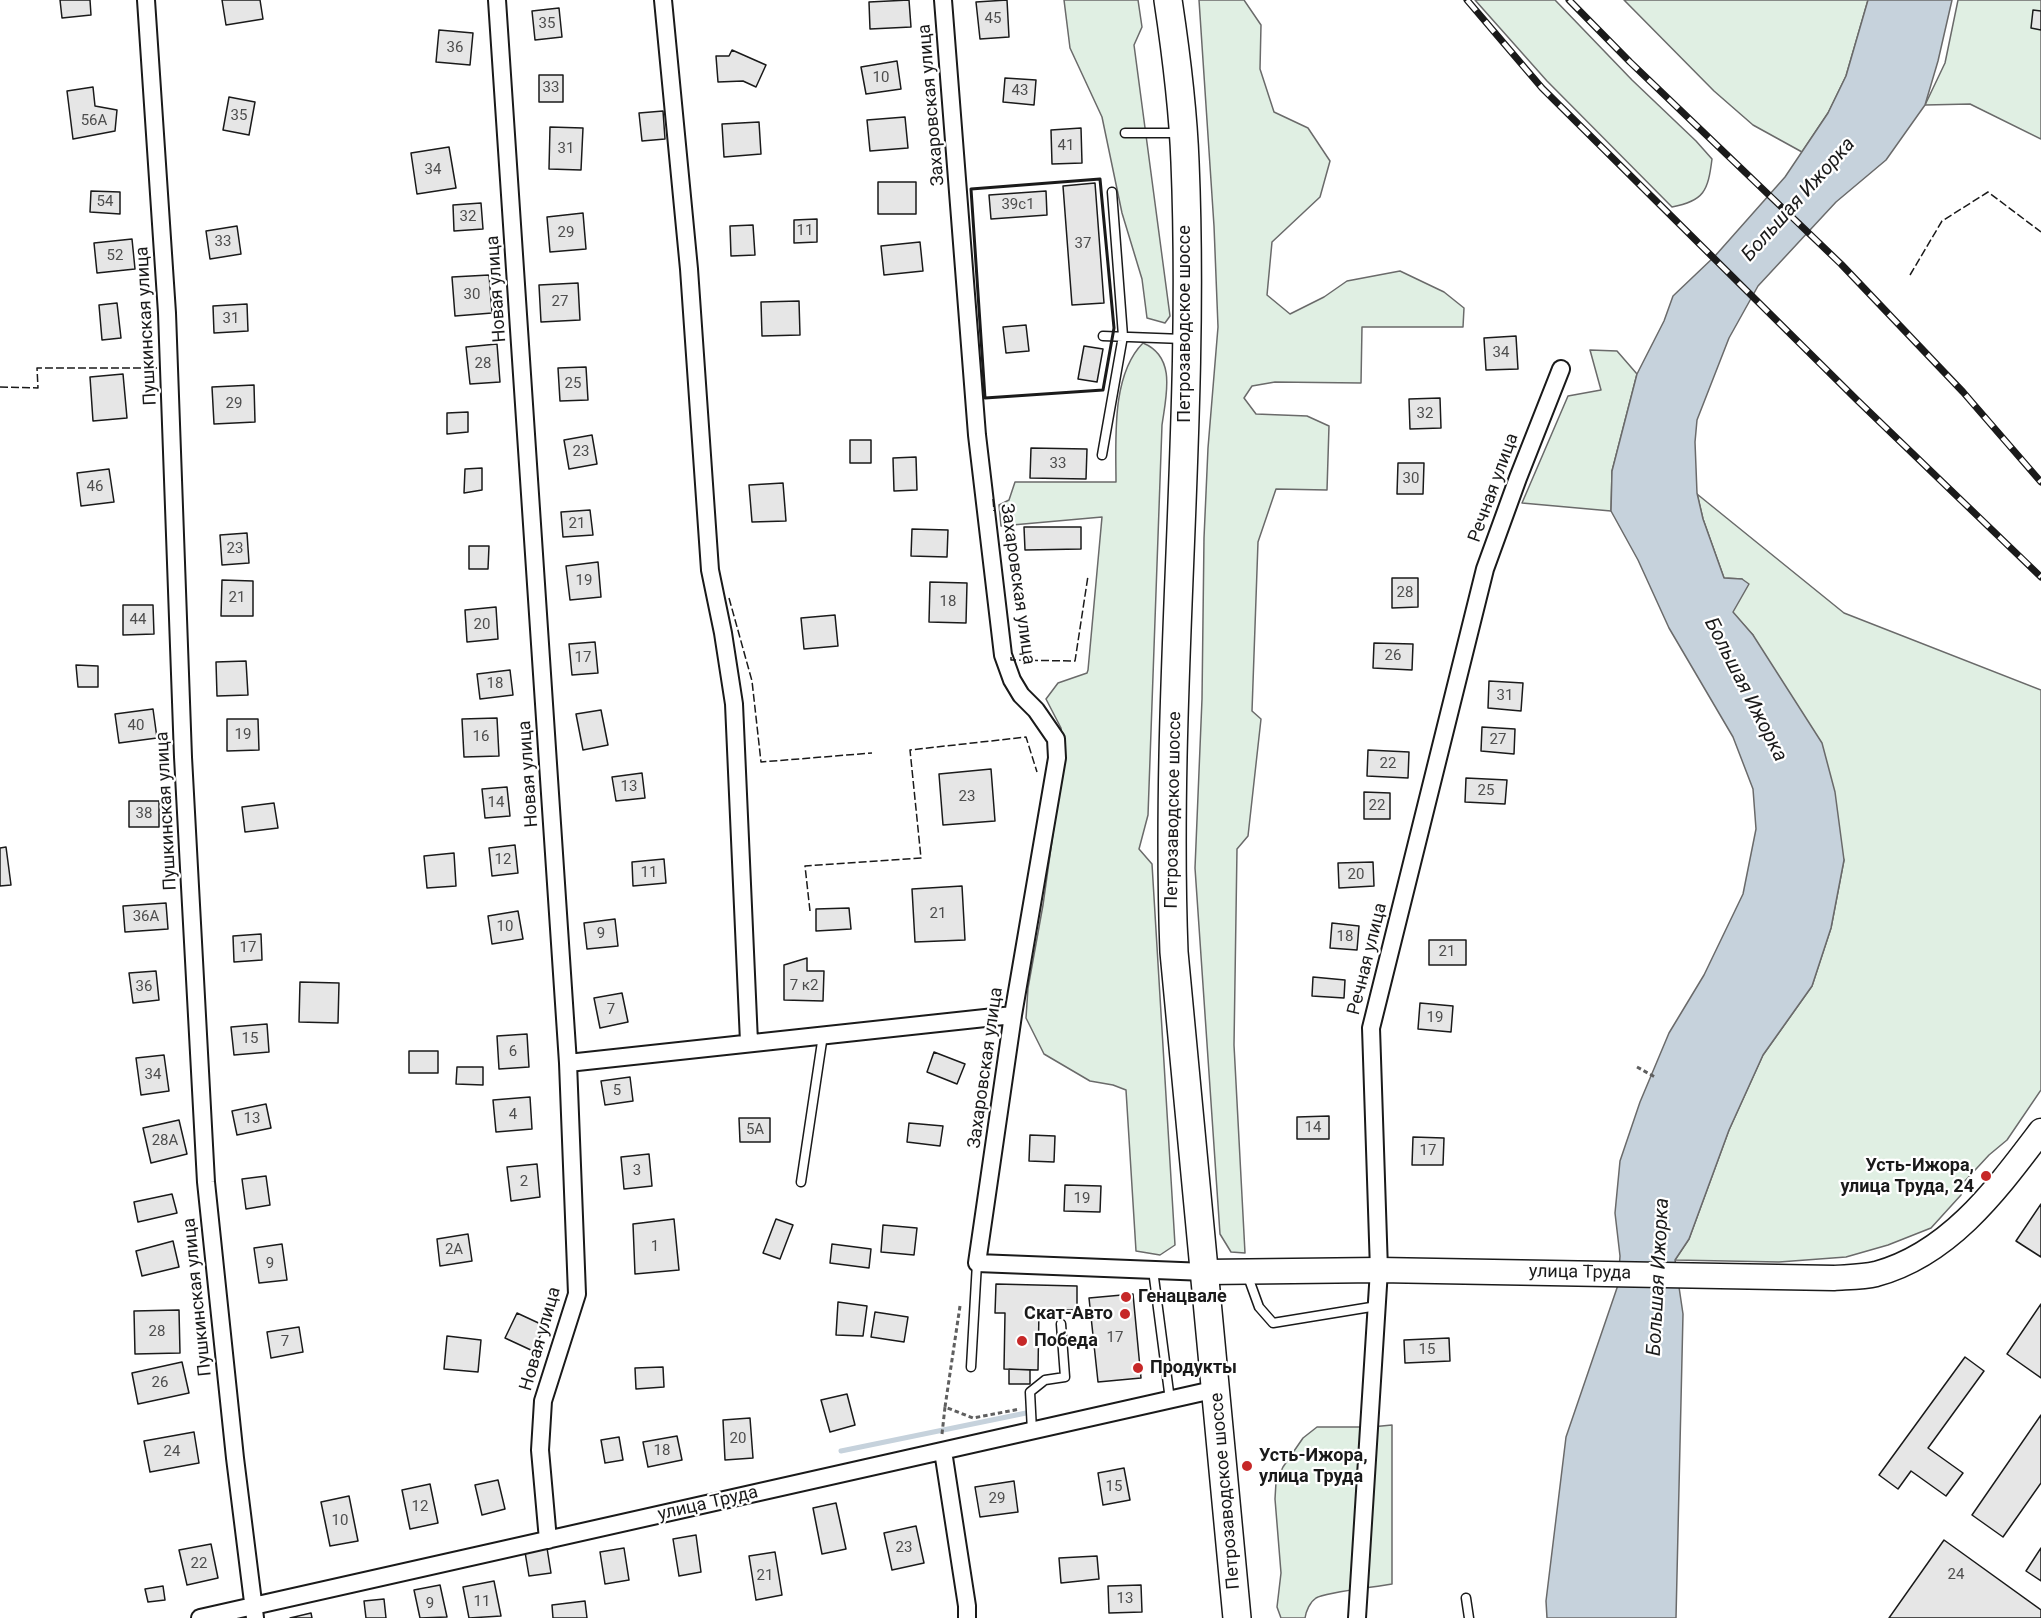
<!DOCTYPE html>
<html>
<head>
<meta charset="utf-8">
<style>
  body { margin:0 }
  canvas { display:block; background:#fff }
</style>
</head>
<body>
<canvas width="2041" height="1618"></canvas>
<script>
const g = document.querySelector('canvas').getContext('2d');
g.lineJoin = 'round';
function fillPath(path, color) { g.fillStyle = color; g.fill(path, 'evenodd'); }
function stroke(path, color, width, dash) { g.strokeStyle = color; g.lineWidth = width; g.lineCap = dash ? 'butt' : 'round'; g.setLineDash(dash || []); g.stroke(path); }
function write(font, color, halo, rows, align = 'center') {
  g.font = font + ' Roboto,sans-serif'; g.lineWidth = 4.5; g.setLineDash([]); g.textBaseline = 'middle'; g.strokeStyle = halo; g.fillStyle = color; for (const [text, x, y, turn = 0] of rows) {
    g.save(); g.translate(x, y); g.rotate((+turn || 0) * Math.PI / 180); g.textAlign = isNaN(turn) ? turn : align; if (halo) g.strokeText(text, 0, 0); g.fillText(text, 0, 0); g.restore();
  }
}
const green = new Path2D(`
  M1064 0H1138L1142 27 1134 45 1170 316 1165 323 1147 318 1142 279 1122 213 1102 117 1070 48Z
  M1199 0H1244L1261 25 1260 69 1274 112 1308 128 1330 161 1320 197 1272 242 1267 295 1290 314 1324 297 1347 281 1400 271 1444 292 1464 308 1463 327H1362L1361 383 1275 382 1252 386 1244 398 1256 414 1307 416 1329 426 1327 490 1276 489 1258 542 1252 711 1261 719 1248 836 1237 849 1234 1045 1245 1253 1231 1252 1220 1234 1195 868 1202 699 1204 538 1208 448 1218 327 1214 226Z
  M1475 0H1555L1632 80 1696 141 1712 159C1708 191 1704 201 1672 207L1547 81Z
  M1624 0H1868L1846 76 1828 113 1802 152 1753 125 1714 91Z
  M1958 0H2041V139L1970 104 1925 105 1945 63Z
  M1143 343C1177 357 1166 396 1162 425L1148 815 1139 849 1152 864 1175 1245 1160 1255 1136 1251 1126 1090 1113 1085 1090 1081 1044 1054 1026 1018 1028 988 1043 905 1064 755 1061 728 1046 699 1058 683 1087 673 1088 670 1102 517 1001 526 999 505 1009 500 1015 482H1116C1116 440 1111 375 1143 343Z
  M1590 350 1617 351 1637 374 1612 471 1611 511 1522 503 1568 396 1601 390Z
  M1697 494 1844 613 2041 690V1090L2007 1140 1989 1155 1964 1182 1961 1195 1931 1228 1888 1245 1846 1257 1779 1262 1675 1260 1689 1239 1729 1130 1763 1055 1812 986 1831 928 1844 860 1753 635 1732 612 1742 579 1724 578 1703 519Z
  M1392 1425V1584C1377 1587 1326 1592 1316 1598 1310 1602 1306 1611 1305 1618H1281L1277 1607 1281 1573 1275 1499 1276 1482 1283 1467 1303 1438 1317 1427H1371Z`);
const water = new Path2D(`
  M1868 0H1952L1938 61 1925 105 1886 160 1836 202 1758 286 1729 338 1697 420 1695 442 1697 493 1703 519 1724 578 1742 579 1749 584 1733 612 1753 635 1822 743 1835 792 1844 860 1831 928 1812 986 1763 1055 1729 1130 1689 1239 1675 1260 1683 1314 1676 1618H1547L1546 1601 1566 1437 1618 1285 1620 1256 1615 1213 1620 1161 1640 1102 1669 1033 1704 975 1743 894 1756 829 1753 789 1733 737 1669 628 1638 560 1611 511 1612 471 1637 374 1664 321 1673 296 1715 256 1785 177 1828 113 1846 76Z`);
const stream = new Path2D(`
  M841 1451 1026 1413`);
const building = new Path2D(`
  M60 0H90L91 15 62 18Z
  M222 0H260L263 19 226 25Z
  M909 0 911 27 870 29 869 2Z
  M1007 0 1009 37 980 39 976 2Z
  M559 8 562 37 535 40 532 11Z
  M2033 10 2041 11V30L2031 28Z
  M439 30 473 33 470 65 436 62Z
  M732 50 766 65 756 87 743 81 718 82 716 56H729Z
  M897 61 901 89 866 94 861 67Z
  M539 75H563V102H539Z
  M1005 78 1036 80 1034 105 1003 102Z
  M93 87 95 106 117 110 115 131 73 139 67 91Z
  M229 97 255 102 249 135 223 130Z
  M663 111 665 139 642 141 639 113Z
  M905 117 908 148 870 151 867 120Z
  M759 122 761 154 724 157 722 124Z
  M550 127 583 128 581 170 549 169Z
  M1081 128 1082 163 1052 164 1051 130Z
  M449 147 456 188 417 194 411 153Z
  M878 182H916V214H878Z
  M1095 183 1104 303 1072 305 1063 186Z
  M91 191 120 192V214L90 212Z
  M1046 191 1047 215 991 219 989 195Z
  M481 203 483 229 454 231 453 205Z
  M583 213 586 249 550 252 547 217Z
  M817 219V242L794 243V220Z
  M753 225 755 255 731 256 730 226Z
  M237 226 241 254 210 259 206 231Z
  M132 239 135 269 97 273 94 243Z
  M920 242 923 271 884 275 881 246Z
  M489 275 492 313 455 316 452 277Z
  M578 283 580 320 541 322 539 285Z
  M799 301 800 335 762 336 761 302Z
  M117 303 121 338 102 340 99 305Z
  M247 304 248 331 214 333 213 306Z
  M1026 325 1029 351 1006 353 1003 327Z
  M1516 336 1518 369 1486 370 1484 338Z
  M497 344 500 382 470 384 466 347Z
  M1084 346 1103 349 1097 382 1078 379Z
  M586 367 588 400 560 401 558 368Z
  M123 374 127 418 93 421 90 377Z
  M254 385 255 422 214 424 212 387Z
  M1440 398 1441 428 1410 429 1409 399Z
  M468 412V432L447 434V413Z
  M592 435 597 464 569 469 564 440Z
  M850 440H871V463H850Z
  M1031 448 1087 449 1086 479 1030 478Z
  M916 457 917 490 894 491 893 458Z
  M1398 463H1424L1423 494H1397Z
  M482 468V490L464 493 465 469Z
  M109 469 114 502 81 506 77 473Z
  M783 483 786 521 752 522 749 485Z
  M590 510 593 535 563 537 561 512Z
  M1024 527H1081V549L1025 550Z
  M912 529 948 530 947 557 911 556Z
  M247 533 249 563 222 565 220 535Z
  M469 546H489L488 569H469Z
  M598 562 601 597 570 600 566 566Z
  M1392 578H1418V607L1392 608Z
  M222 580 253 581V616H221Z
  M930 582 967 583 966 623 929 622Z
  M123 605H153L154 634 123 635Z
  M496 607 498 639 467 642 465 610Z
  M835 615 838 646 804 649 801 618Z
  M595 642 598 673 572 675 569 644Z
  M1374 643 1413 644 1412 670 1373 668Z
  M246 661 248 695 217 696 216 662Z
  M76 665 98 666V687H78Z
  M510 670 513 695 480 699 477 674Z
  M1489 681 1523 683 1521 711 1488 708Z
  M153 709 157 738 119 743 115 714Z
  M601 710 608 745 583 750 576 714Z
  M497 718 499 756 464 757 462 719Z
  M227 719H258L259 750 227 751Z
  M1482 727 1515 729 1514 754 1481 751Z
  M1368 750 1409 752 1408 778 1367 776Z
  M991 769 995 821 943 825 939 774Z
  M642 773 645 798 616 801 612 777Z
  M1466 778 1507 780 1505 804 1465 802Z
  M507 787 510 816 485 818 482 789Z
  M1364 792 1390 793V819H1364Z
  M129 801H159V827H129Z
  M274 803 278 828 245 832 242 807Z
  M515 845 518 873 492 876 489 848Z
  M6 847 11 885 0 886V848Z
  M454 853 456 886 427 888 424 856Z
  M664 859 666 883 633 886 632 862Z
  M1373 862 1374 886 1339 888 1338 863Z
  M962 886 965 940 915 942 912 889Z
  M166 903 168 929 125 932 123 906Z
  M849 908 851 929 816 931V909Z
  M518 911 523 939 492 944 488 916Z
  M615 919 618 946 587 949 584 923Z
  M1332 923 1359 926 1357 950 1330 948Z
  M261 934 262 960 234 962 233 936Z
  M1429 940H1466V965H1429Z
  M807 958V971H824L823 1001 784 1000V965Z
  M156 971 159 1000 133 1003 129 973Z
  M1313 977 1345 980 1344 998 1312 996Z
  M300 982 339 983 338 1023 299 1022Z
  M622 993 628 1022 600 1028 594 998Z
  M1420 1003 1453 1006 1451 1032 1418 1029Z
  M267 1024 269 1052 234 1055 231 1027Z
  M527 1034 529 1067 499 1069 497 1036Z
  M409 1051H438V1073H409Z
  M934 1052 965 1064 957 1084 927 1072Z
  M164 1055 169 1091 141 1095 136 1058Z
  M457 1067H483V1085L456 1084Z
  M630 1077 633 1101 605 1105 601 1081Z
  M530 1097 532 1129 496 1132 493 1100Z
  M266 1104 271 1128 237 1135 232 1111Z
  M1329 1116V1139H1297V1117Z
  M739 1118H770V1142H740Z
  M179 1120 187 1154 151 1163 143 1128Z
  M909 1123 943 1126 940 1146 907 1142Z
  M1030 1135 1055 1136 1054 1162 1029 1161Z
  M1413 1137 1444 1138 1443 1165H1412Z
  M649 1154 652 1186 624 1189 621 1157Z
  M537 1164 540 1197 511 1201 507 1167Z
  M266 1176 270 1205 246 1209 242 1179Z
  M1065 1185 1101 1186 1100 1212 1064 1211Z
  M172 1194 177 1213 138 1222 134 1202Z
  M2041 1204V1257L2016 1241Z
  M674 1219 679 1270 635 1274 633 1224Z
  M776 1219 793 1225 780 1259 763 1253Z
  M883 1225 917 1228 914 1255 881 1252Z
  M468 1234 472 1261 440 1266 437 1239Z
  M173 1241 179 1267 142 1276 136 1251Z
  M282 1244 287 1280 259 1283 254 1248Z
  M832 1244 871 1249 869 1268 830 1263Z
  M996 1284 1077 1286V1310L1039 1309 1038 1370 1004 1369 1005 1313H995Z
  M1133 1294 1141 1378 1098 1382 1089 1298Z
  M838 1302 867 1306 863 1336 836 1335Z
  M2041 1304V1378L2007 1354Z
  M179 1310 180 1353 135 1354 134 1311Z
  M875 1312 908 1317 904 1342 871 1337Z
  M517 1313 545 1326 533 1351 505 1338Z
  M299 1327 303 1352 271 1358 267 1332Z
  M447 1336 481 1340 478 1372 444 1369Z
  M1449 1338 1450 1361 1405 1363 1404 1340Z
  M1965 1357 1984 1371 1928 1448 1963 1473 1946 1496 1911 1471 1898 1489 1879 1475Z
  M182 1362 189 1393 138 1404 132 1373Z
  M663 1367 664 1387 636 1389 635 1368Z
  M1009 1369 1030 1370V1384H1009Z
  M847 1394 855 1425 830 1432 821 1400Z
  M2041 1415V1483L2003 1537 1972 1515Z
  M750 1418 753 1458 725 1460 723 1420Z
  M194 1432 199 1463 150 1472 144 1441Z
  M677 1436 682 1460 648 1467 643 1442Z
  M619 1437 623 1460 605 1463 601 1440Z
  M1124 1468 1130 1500 1103 1505 1098 1473Z
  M498 1480 505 1509 482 1515 475 1485Z
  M1014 1481 1018 1512 980 1517 975 1487Z
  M430 1484 438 1523 410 1529 402 1490Z
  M349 1496 358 1541 330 1546 321 1502Z
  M836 1503 846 1549 822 1554 813 1508Z
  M916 1526 924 1563 892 1570 884 1533Z
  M696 1535 701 1572 679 1576 673 1539Z
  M1944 1540 2041 1610V1618H1889Z
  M211 1544 218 1578 187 1585 179 1550Z
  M547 1548 551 1573 529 1576 525 1552Z
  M624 1548 629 1580 605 1584 600 1552Z
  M2041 1548V1581L2026 1571Z
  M775 1552 782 1595 756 1600 749 1556Z
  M1097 1556 1099 1579 1061 1583 1059 1558Z
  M494 1581 501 1616 469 1618 463 1587Z
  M440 1585 447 1617 420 1618 414 1590Z
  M1141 1585 1142 1612 1109 1613 1108 1586Z
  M163 1586 165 1600 148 1602 145 1589Z
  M384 1599 386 1618H366L364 1601Z
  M585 1601 587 1618H553L552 1605Z
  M311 1613 312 1618H290Z`);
const path = new Path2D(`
  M1637 1067 1655 1077
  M960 1306 945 1407 973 1418 1020 1409
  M942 1434 945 1407`);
const service = new Path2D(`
  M1125 133H1179
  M1103 336 1183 339
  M1102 455 1123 336 1112 192
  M801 1182 823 1035
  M1153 1270 1170 1400
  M1247 1274 1259 1307 1273 1323 1377 1306
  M971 1367 977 1263
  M1032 1431 1030 1392 1045 1380 1065 1377 1061 1324
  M1466 1598 1469 1618`);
const minor = new Path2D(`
  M146 0 167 313 183 757 206 1182 235 1458 255 1618
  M497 0 568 1063 577 1294 543 1401 540 1450 548 1540
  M663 0 689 269 710 570 723 633 734 704 749 1042
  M943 0 977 435 1003 655 1012 680 1021 695 1036 710 1056 739 1057 758 1013 1015 977 1263 1206 1272
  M568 1063 1013 1015
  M943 1451 967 1606V1618
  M200 1618 1217 1389
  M1357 1618 1379 1270 1371 1028 1485 569 1518 478 1561 369`);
const secondary = new Path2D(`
  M1206 1272 1379 1270 1834 1278C1848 1277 1863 1277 1876 1274 1950 1254 1997 1189 2041 1131`);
const primary = new Path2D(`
  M1168 0C1176 53 1183 108 1185 162 1196 425 1164 689 1174 952L1237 1618`);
const rail = new Path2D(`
  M1467 0 1542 88 1857 400 2041 577
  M1569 0 1630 62 1841 264 1963 392 2041 482`);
const fence = new Path2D(`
  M1910 275 1942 221 1988 192 2041 232
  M0 387 38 388 37 368H157
  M993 499 994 511
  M729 598 752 681 761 762 872 753
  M1011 657V660L1075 661 1088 576
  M810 911 805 866 921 858 910 750 1026 737 1037 772`);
const wall = new Path2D(`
  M1100 179 1114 328 1103 390 985 398 971 189Z`);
const markers = [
  [1986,1176,6,"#c62828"],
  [1126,1297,6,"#c62828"],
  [1125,1314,6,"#c62828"],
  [1022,1341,6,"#c62828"],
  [1138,1368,6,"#c62828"],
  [1247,1466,6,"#c62828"]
];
const numberNames = [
  ["45",993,19],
  ["35",547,24],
  ["36",455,48],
  ["10",881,78],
  ["33",551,88],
  ["43",1020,91],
  ["35",239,116],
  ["56А",94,121],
  ["41",1066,146],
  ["31",566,149],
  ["34",433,170],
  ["54",105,202],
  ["39с1",1018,205],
  ["32",468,217],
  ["11",805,231],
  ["29",566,233],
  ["33",223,242],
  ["37",1083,244],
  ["52",115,256],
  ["30",472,295],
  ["27",560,302],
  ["31",231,319],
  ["34",1501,353],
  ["28",483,364],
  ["25",573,384],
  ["29",234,404],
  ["32",1425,414],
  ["23",581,452],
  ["33",1058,464],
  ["30",1411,479],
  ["46",95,487],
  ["21",577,524],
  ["23",235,549],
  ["19",584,581],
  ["28",1405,593],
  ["21",237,598],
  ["18",948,602],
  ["44",138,620],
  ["20",482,625],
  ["26",1393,656],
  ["17",583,658],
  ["18",495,684],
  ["31",1505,696],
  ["40",136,726],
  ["19",243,735],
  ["16",481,737],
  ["27",1498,740],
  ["22",1388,764],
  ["13",629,787],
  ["25",1486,791],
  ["23",967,797],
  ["14",496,803],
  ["22",1377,806],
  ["38",144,814],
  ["12",503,860],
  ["11",649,873],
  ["20",1356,875],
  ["21",938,914],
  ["36А",146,917],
  ["10",505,927],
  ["9",601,934],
  ["18",1345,937],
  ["17",248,948],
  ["21",1447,952],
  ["7 к2",804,986],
  ["36",144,987],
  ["7",611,1010],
  ["19",1435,1018],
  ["15",250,1039],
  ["6",513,1052],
  ["34",153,1075],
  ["5",617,1091],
  ["4",513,1115],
  ["13",252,1119],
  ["14",1313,1128],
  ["5А",755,1130],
  ["28А",165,1141],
  ["17",1428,1151],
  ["3",637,1171],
  ["2",524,1182],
  ["19",1082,1199],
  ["1",655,1247],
  ["2А",454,1250],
  ["9",270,1264],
  ["28",157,1332],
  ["17",1115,1338],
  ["7",285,1342],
  ["15",1427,1350],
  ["26",160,1383],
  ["20",738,1439],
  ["18",662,1451],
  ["24",172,1452],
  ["15",1114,1487],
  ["29",997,1499],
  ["12",420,1507],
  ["10",340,1521],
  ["23",904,1548],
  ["22",199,1564],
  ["24",1956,1575],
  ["21",765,1576],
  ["13",1125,1599],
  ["11",482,1602],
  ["9",430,1604]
];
const streetNames = [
  ["Захаровская улица",932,105,-95],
  ["Новая улица",497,289,-94],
  ["Петрозаводское шоссе",1185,324,-90],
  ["Пушкинская улица",147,326,-93],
  ["Речная улица",1494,488,-70],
  ["Захаровская улица",1017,584,82],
  ["Новая улица",529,774,-94],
  ["Петрозаводское шоссе",1174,810,-89],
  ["Пушкинская улица",167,811,-93],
  ["Речная улица",1368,959,-76],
  ["Захаровская улица",986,1068,-82],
  ["улица Труда",1580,1273,1],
  ["Пушкинская улица",198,1297,-96],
  ["Новая улица",541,1339,-74],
  ["Петрозаводское шоссе",1226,1491,-95],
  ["улица Труда",708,1504,-13]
];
const poiNames = [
  ["Усть-Ижора,",1974,1166,"right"],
  ["улица Труда, 24",1974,1187,"right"],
  ["Генацвале",1138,1297],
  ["Скат-Авто",1113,1314,"right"],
  ["Победа",1034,1341],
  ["Продукты",1150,1368],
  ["Усть-Ижора,",1259,1456],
  ["улица Труда",1259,1477]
];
const waterNames = [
  ["Большая Ижорка",1799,200,-48],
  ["Большая Ижорка",1745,690,63],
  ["Большая Ижорка",1659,1277,-87]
];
fillPath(green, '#e0efe3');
stroke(green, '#6a6a6a', 1.5);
fillPath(water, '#c6d2dc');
stroke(water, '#6a6a6a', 1.5);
stroke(stream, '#c6d2dc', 5);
fillPath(building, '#e6e6e6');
stroke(building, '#1a1a1a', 1.5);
stroke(service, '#1a1a1a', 11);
stroke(minor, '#1a1a1a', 20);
stroke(secondary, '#1a1a1a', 27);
stroke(primary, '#1a1a1a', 30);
stroke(path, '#5f5f5f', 3, [4.5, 3]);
stroke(service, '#fff', 8);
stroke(minor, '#fff', 16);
stroke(secondary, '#fff', 24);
stroke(primary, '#fff', 27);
stroke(rail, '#1a1a1a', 7);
stroke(rail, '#fff', 4.5, [14]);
stroke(fence, '#1a1a1a', 1.5, [8, 3]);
stroke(wall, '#1a1a1a', 3);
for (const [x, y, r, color] of markers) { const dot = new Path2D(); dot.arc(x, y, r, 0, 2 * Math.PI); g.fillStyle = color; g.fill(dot); stroke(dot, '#fff', 2); }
write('15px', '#4d4d4d', null, numberNames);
write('18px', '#1a1a1a', '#fff', streetNames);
write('bold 18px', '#1a1a1a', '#fff', poiNames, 'left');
write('italic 20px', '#1a1a1a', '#fff', waterNames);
</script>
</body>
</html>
